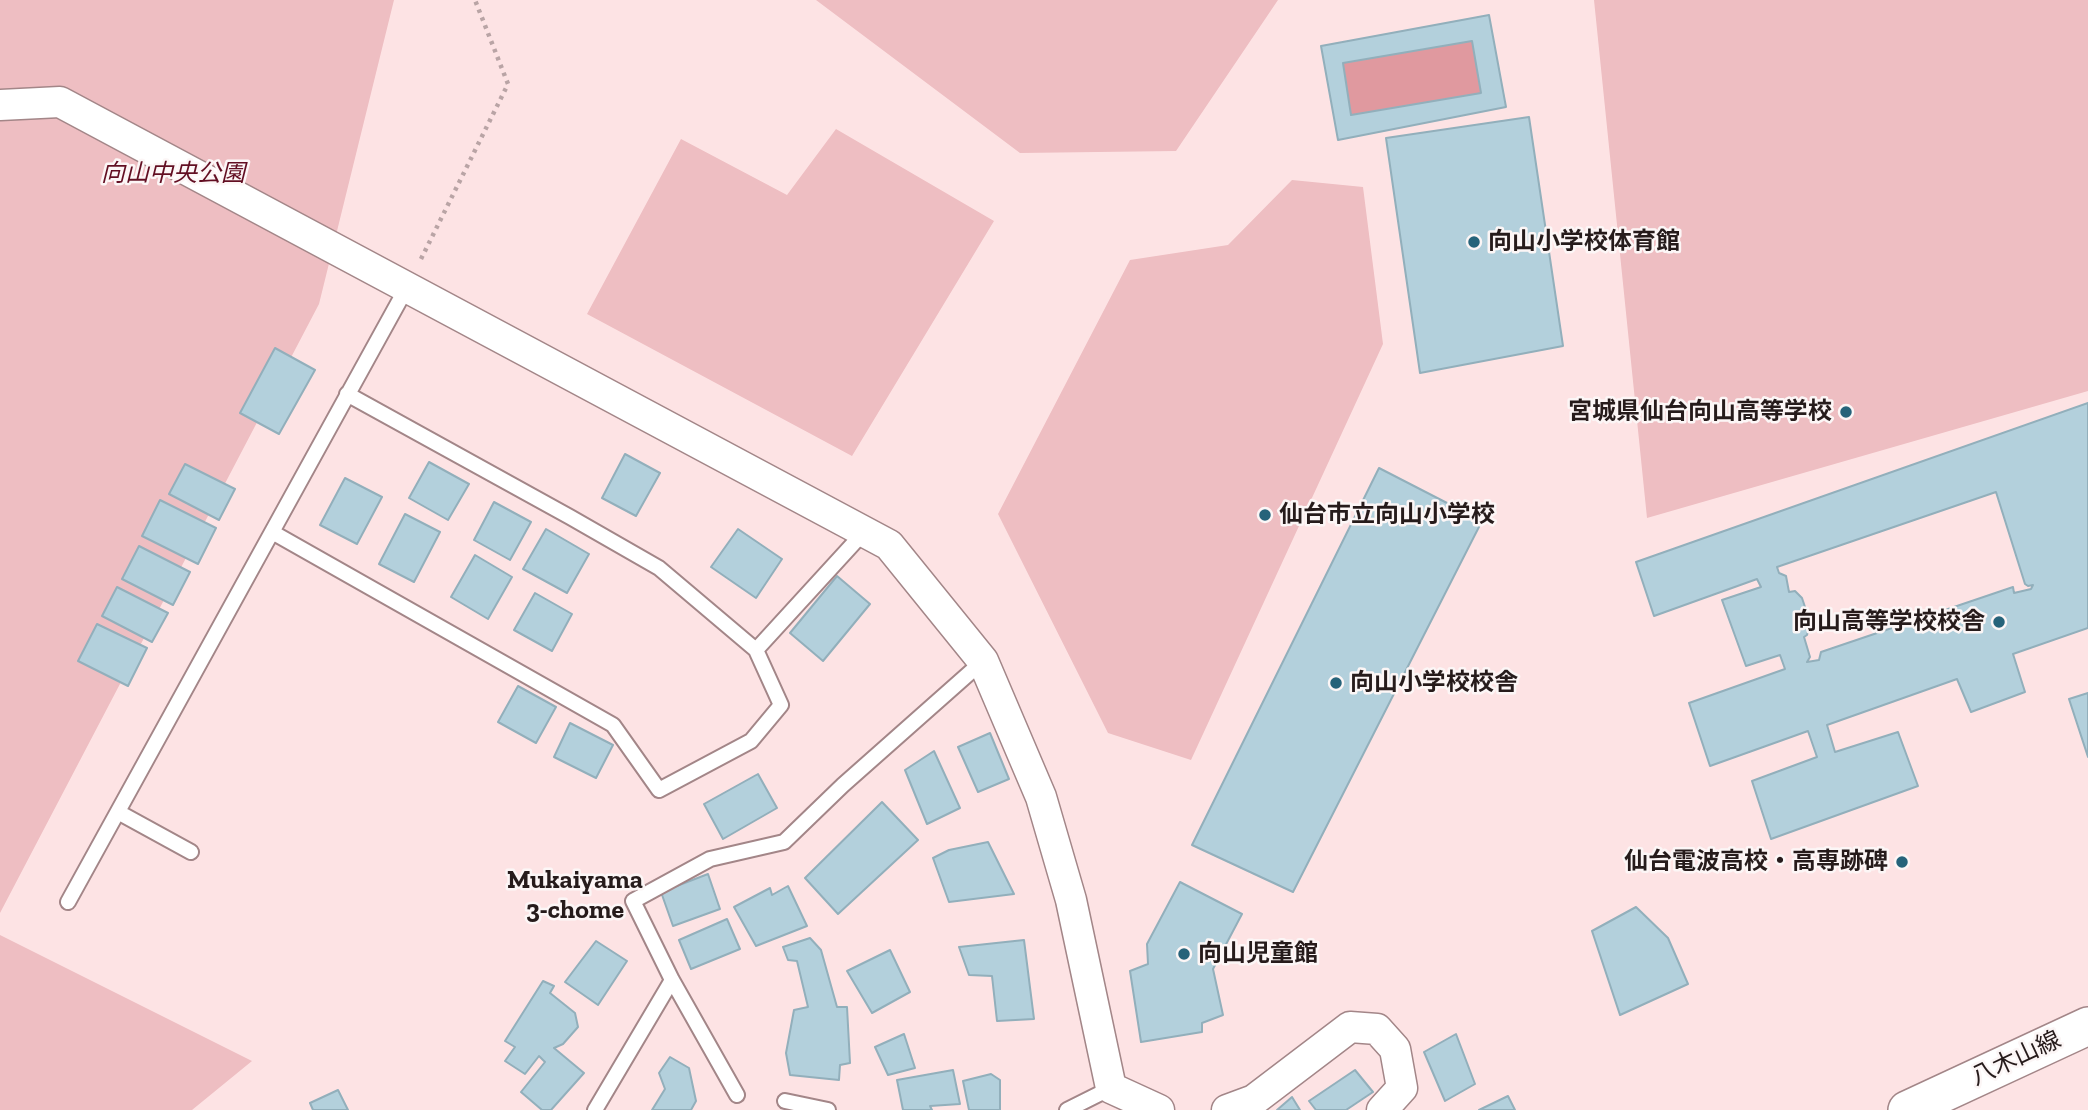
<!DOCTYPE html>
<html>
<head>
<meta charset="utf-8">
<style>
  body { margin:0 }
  canvas { display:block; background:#fde3e4 }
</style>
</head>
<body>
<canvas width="2088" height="1110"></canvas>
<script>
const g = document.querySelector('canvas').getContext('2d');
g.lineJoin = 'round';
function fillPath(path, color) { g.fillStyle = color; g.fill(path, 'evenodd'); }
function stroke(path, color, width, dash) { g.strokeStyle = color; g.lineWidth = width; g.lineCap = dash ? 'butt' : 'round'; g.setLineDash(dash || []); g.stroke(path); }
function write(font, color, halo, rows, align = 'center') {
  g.font = font + ' "Zilla Slab","Noto Sans JP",serif'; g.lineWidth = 5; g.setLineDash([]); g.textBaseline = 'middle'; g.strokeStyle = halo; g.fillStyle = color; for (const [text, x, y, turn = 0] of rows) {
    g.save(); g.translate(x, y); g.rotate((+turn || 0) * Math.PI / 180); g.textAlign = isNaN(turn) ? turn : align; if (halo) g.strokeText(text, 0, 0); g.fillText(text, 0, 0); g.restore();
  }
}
const green = new Path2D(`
  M0 0H394L319 304 0 913Z
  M816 0H1278L1176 151 1020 153Z
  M1594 0H2088V391L1647 518Z
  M836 129 994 221 852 456 587 314 681 139 787 195Z
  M1292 180 1363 187 1383 344 1191 760 1108 733 998 514 1130 260 1228 245Z
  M0 935 252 1061 192 1110H0Z`);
const water = new Path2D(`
  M1472 41 1481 93 1351 115 1343 63Z`);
const building = new Path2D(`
  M1489 15 1506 107 1338 140 1321 46ZM1472 41 1481 93 1351 115 1343 63Z
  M1529 117 1563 346 1420 373 1386 138Z
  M275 348 315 370 279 434 240 413Z
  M2088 403V628L2013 654 2025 692 1971 712 1957 679 1827 725 1835 752 1898 732 1918 786 1771 839 1752 781 1817 757 1808 731 1710 766 1689 703 1785 669 1780 655 1746 666 1722 600 1761 587 1757 579 1654 616 1636 562ZM1996 492 2025 584 2028 586 2033 585 2031 589 2014 593 2013 587 1821 652 1819 660 1807 662 1810 657 1804 637 1807 635 1809 628 1806 610 1802 598 1795 591 1789 592 1786 576 1779 573 1777 567Z
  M625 454 660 473 636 516 602 498Z
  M429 462 469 484 448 520 409 498Z
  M185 464 235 489 219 520 169 494Z
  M1379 468 1482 521 1293 892 1192 845Z
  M345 478 382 497 357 544 320 525Z
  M160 500 216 528 198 564 142 536Z
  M494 502 531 522 510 560 474 540Z
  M405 514 440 532 414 582 379 564Z
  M546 529 589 554 567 593 523 569Z
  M738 529 782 559 756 598 711 567Z
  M139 546 190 572 173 605 122 579Z
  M475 555 512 577 488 619 451 597Z
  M837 576 870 604 823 661 790 633Z
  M117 587 168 613 152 642 102 616Z
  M535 593 572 614 552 651 514 630Z
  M97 624 147 648 128 686 78 661Z
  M518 686 556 707 536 743 498 722Z
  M2088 693V757L2069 699Z
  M570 723 613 745 596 778 554 757Z
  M990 733 1009 779 978 792 958 747Z
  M934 751 960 808 927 824 905 770Z
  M758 774 777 808 723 839 704 804Z
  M882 802 918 840 838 914 805 878Z
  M988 842 1014 894 949 902 933 858 949 850Z
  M708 874 720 909 673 926 661 892Z
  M1180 882 1242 914 1213 969 1223 1015 1202 1023V1032L1141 1042 1130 971 1148 964 1147 944Z
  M788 886 807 926 756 946 734 907 770 888 772 895Z
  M1636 907 1668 938 1688 984 1620 1015 1592 931Z
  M727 919 740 949 691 969 679 940Z
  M810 938 821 950 837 1007H847L850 1063 840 1065 839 1080 790 1075 786 1053 794 1010 808 1007 797 961 788 960 783 947Z
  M1024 940 1034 1019 997 1021 992 976 969 975 959 947Z
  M596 941 627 961 598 1005 565 982Z
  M890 950 910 992 872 1013 847 971Z
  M543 981 554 986 550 993 575 1013 578 1027 563 1044 554 1048 584 1073 551 1110H542L521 1092 545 1062 539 1056 525 1074 505 1061 515 1047 505 1041Z
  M904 1034 915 1068 888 1075 875 1047Z
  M1456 1034 1475 1084 1445 1101 1424 1052Z
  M670 1057 689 1068 696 1101 691 1110H652L665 1089 659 1073Z
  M953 1070 960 1104 930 1106 932 1110H903L897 1080Z
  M1355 1070 1373 1092 1346 1110H1316L1309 1101Z
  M991 1074 1000 1080V1110H969L963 1081Z
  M338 1090 348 1110H313L310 1103Z
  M1508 1096 1515 1110H1479Z
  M1292 1097 1300 1110H1277Z`);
const path = new Path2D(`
  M421 259 508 84 475 0`);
const service = new Path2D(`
  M272 532 613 725 659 790 751 741 781 705 756 650 659 568 570 517 347 394
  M756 650 864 532
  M118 812 191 852
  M68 902 407 287
  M737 1095 672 980 633 901 710 859 784 842 843 785 983 661
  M785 1101 828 1110
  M595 1110 672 980
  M1067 1110 1111 1088`);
const minor = new Path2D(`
  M0 105 60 102 889 545 983 661 1041 797 1071 900 1111 1088 1159 1110
  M1227 1110 1254 1100 1350 1027 1377 1029 1395 1049 1402 1088 1382 1110`);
const tertiary = new Path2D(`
  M1907 1110 2088 1026`);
const markers = [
  [1474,242,7,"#26637a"],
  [1846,412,7,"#26637a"],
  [1265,515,7,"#26637a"],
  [1999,622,7,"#26637a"],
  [1336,683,7,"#26637a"],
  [1902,862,7,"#26637a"],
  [1184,954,7,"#26637a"]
];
const parkNames = [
  ["向山中央公園",173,174]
];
const poiNames = [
  ["向山小学校体育館",1488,242],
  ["宮城県仙台向山高等学校",1832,412,"right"],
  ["仙台市立向山小学校",1279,515],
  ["向山高等学校校舎",1985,622,"right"],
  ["向山小学校校舎",1350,683],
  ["仙台電波高校・高専跡碑",1888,862,"right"],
  ["向山児童館",1198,954]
];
const streetNames = [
  ["八木山線",2016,1059,-25]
];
const neighbourhoodNames = [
  ["Mukaiyama",575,881],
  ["3-chome",575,911]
];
fillPath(green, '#eebec2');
fillPath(water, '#e0999f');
fillPath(building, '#b3d0dc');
stroke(building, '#92afbb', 2);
stroke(service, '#a38688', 18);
stroke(minor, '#a38688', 33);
stroke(tertiary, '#a38688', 40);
stroke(path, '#b9a4a5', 4.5, [3.5, 5]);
stroke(service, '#fff', 14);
stroke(minor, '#fff', 30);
stroke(tertiary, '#fff', 37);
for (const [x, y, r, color] of markers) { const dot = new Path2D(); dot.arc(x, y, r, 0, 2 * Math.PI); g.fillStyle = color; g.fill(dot); stroke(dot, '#fcf6f6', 2.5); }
write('italic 24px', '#620e22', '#fcf6f6', parkNames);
write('bold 24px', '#261b1b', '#fcf6f6', poiNames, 'left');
write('24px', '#261b1b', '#fcf6f6', streetNames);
write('bold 26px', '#261b1b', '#fcf6f6', neighbourhoodNames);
</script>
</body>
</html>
